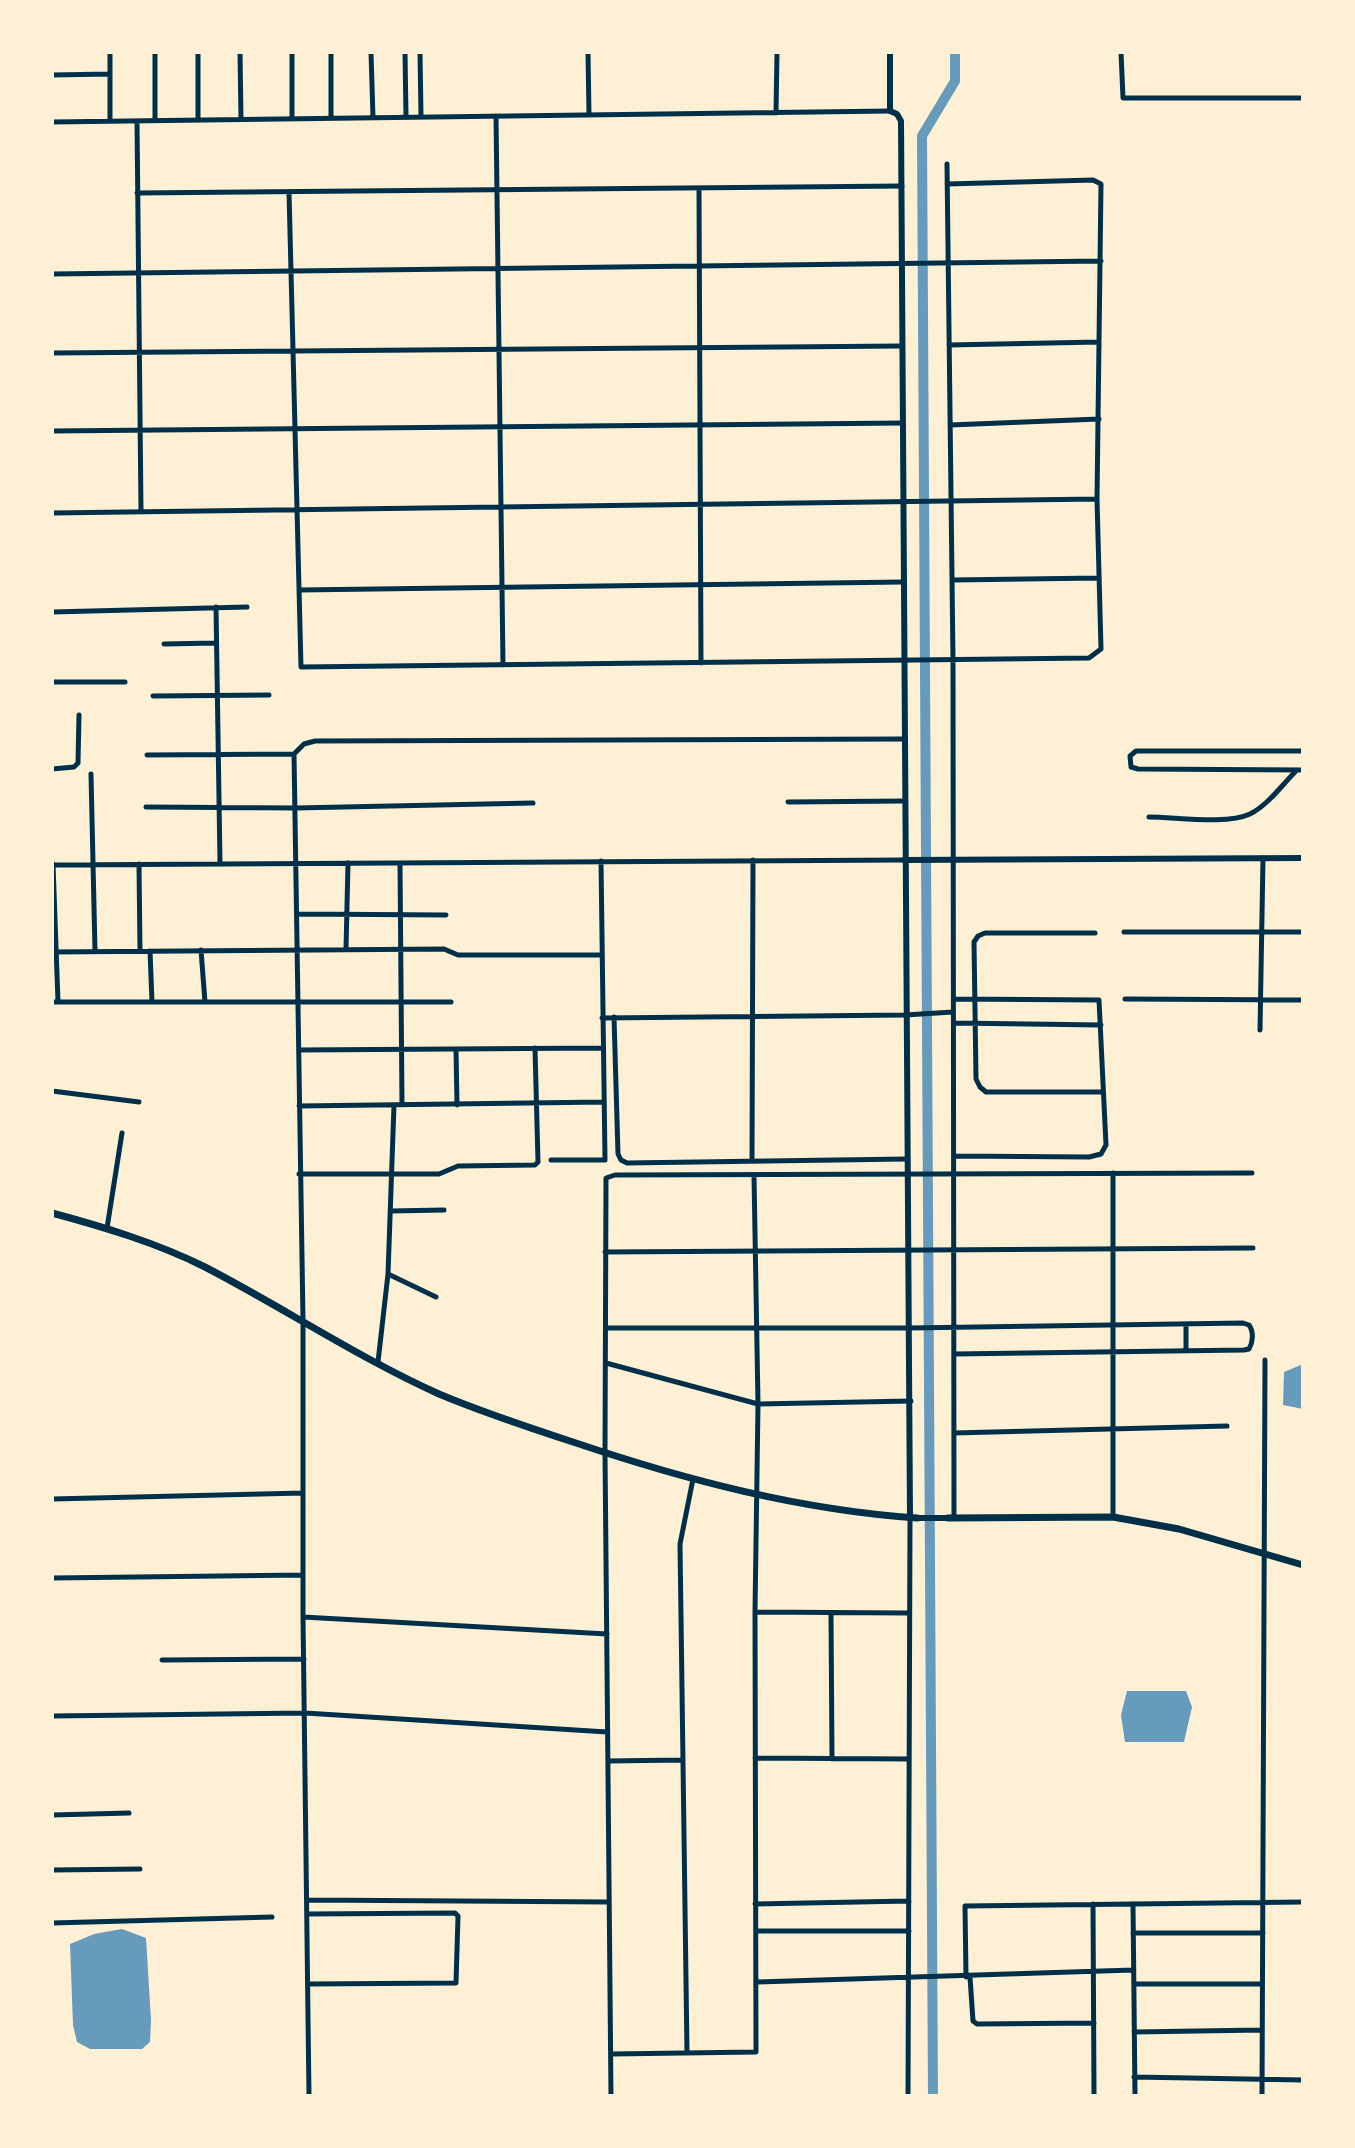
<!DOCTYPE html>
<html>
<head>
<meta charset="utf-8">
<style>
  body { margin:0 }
  #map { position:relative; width:1355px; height:2148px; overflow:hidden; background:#fdf0d5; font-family:Signika,sans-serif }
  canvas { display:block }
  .frame { position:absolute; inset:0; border:54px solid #fdf0d5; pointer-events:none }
</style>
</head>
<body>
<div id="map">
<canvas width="1355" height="2148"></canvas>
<div class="frame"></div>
</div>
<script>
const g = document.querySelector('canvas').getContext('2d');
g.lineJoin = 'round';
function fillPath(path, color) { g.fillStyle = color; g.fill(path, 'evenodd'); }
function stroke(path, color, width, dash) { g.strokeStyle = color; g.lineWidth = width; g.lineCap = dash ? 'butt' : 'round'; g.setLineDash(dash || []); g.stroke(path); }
const water = new Path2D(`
  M1303 1364V1409L1283 1405 1284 1372Z
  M1127 1691H1186L1192 1707 1184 1742H1125L1121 1715Z
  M122 1929 146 1938 151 2020 150 2042 142 2049H90L77 2042 73 2025 70 1944 94 1934Z`);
const canal = new Path2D(`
  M933 2096 922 136 955 81V52`);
const minor = new Path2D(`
  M155 52V120
  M198 52V120
  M240 52 241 119
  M292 52V119
  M371 52 373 118
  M405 52 406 117
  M420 52 421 116
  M588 52 589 115
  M1121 52 1123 98H1303
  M52 75 110 74
  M776 113 777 52
  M496 116 503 665
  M331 118V52
  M110 121V52
  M137 121 141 511
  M52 122 890 111
  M947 164 953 660 954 1517
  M699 188 701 663
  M289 192 301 667 1089 658 1101 649 1097 499 1101 184 1093 180 947 184
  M137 193 902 186
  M52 274 1101 261
  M949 345 1099 342
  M52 353 902 346
  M950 425 1099 419
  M52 431 903 423
  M52 513 1097 499
  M952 580 1099 578
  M299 590 903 582
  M216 607 220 863
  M52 612 247 607
  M164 644 216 643
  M52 682H125
  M153 696 269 695
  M1303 751H1136L1130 756 1131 767 1138 769 1303 770
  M294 754 303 1320V1617L309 2096
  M147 755 294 754 304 744 315 741 904 739
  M52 769 74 767 78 763 79 715
  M91 774 95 951
  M788 802 904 801
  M146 807 296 808 533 803
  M1149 817C1176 817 1226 825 1250 814 1268 805 1282 785 1296 771
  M400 863 402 1105
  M53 864 58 1002
  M139 864 140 951
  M52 865 904 860
  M297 914 446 915
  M1124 932H1303
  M1095 933H985L978 936 974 942 976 1079 980 1087 986 1092H1102
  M346 949 348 863
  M201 950 205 1002
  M150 951 152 1002
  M52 952 444 949 458 955H602
  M954 999 1099 1000 1106 1145 1101 1154 1089 1157 954 1156
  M1125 999 1303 1000
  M52 1002H451
  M614 1017 618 1154 621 1160 627 1163 906 1159
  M602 1018 905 1015 953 1012
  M954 1023 1101 1025
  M1260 1030 1263 858
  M456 1049 457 1105
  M299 1050 603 1048
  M52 1091 139 1102
  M299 1106 604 1102
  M551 1160H605L601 861
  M752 1160 753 860
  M1113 1173V1517
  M299 1174H439L458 1166 535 1165 538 1162 535 1048
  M391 1211 444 1210
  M107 1228 122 1133
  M605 1252 1253 1248
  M388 1274 436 1297
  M1186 1324V1351
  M606 1328H909L1243 1323 1249 1325C1254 1332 1253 1342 1249 1349L1244 1350 954 1354
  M378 1362 388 1274 394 1105
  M606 1363 758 1404 911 1401
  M954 1433 1227 1426
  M52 1499 303 1493
  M52 1578 303 1575
  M755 1612 907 1613
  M831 1613 832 1759
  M303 1617 607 1634
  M162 1660 304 1659
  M52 1716 305 1713 607 1732
  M755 1758 908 1759
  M608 1761 682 1760
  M52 1815 129 1813
  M52 1870 140 1869
  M308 1900 609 1902
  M755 1904 909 1901
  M1093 1904 1094 2096
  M1133 1904 1135 2096
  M308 1914 455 1913 458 1916 456 1983 309 1984
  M52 1923 272 1917
  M756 1931H909
  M1133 1933H1263
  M966 1977 965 1906 1303 1902
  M970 1977 973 2021 977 2024 1094 2023
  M758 1982 1133 1970
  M1134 1984H1262
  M1134 2032 1262 2030
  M687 2053 680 1544 693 1479
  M611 2054 756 2052 755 1612 758 1404 754 1176
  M1134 2077 1303 2080
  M611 2096 605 1453 606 1178 615 1175 1252 1173
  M908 2096 910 1518
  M1262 2096 1265 1360`);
const tertiary = new Path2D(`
  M890 52V111L897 114 901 121 910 1518
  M904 860 1303 858
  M917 1518H948`);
const secondary = new Path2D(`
  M52 1213C104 1227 157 1243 205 1267 284 1308 359 1358 439 1394 484 1413 530 1428 576 1443 686 1480 800 1510 917 1518
  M948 1518 1113 1517 1179 1529 1303 1565`);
fillPath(water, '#669bbc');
stroke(canal, '#669bbc', 10);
stroke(minor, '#003049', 5);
stroke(tertiary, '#003049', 6);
stroke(secondary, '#003049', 7);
</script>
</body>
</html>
